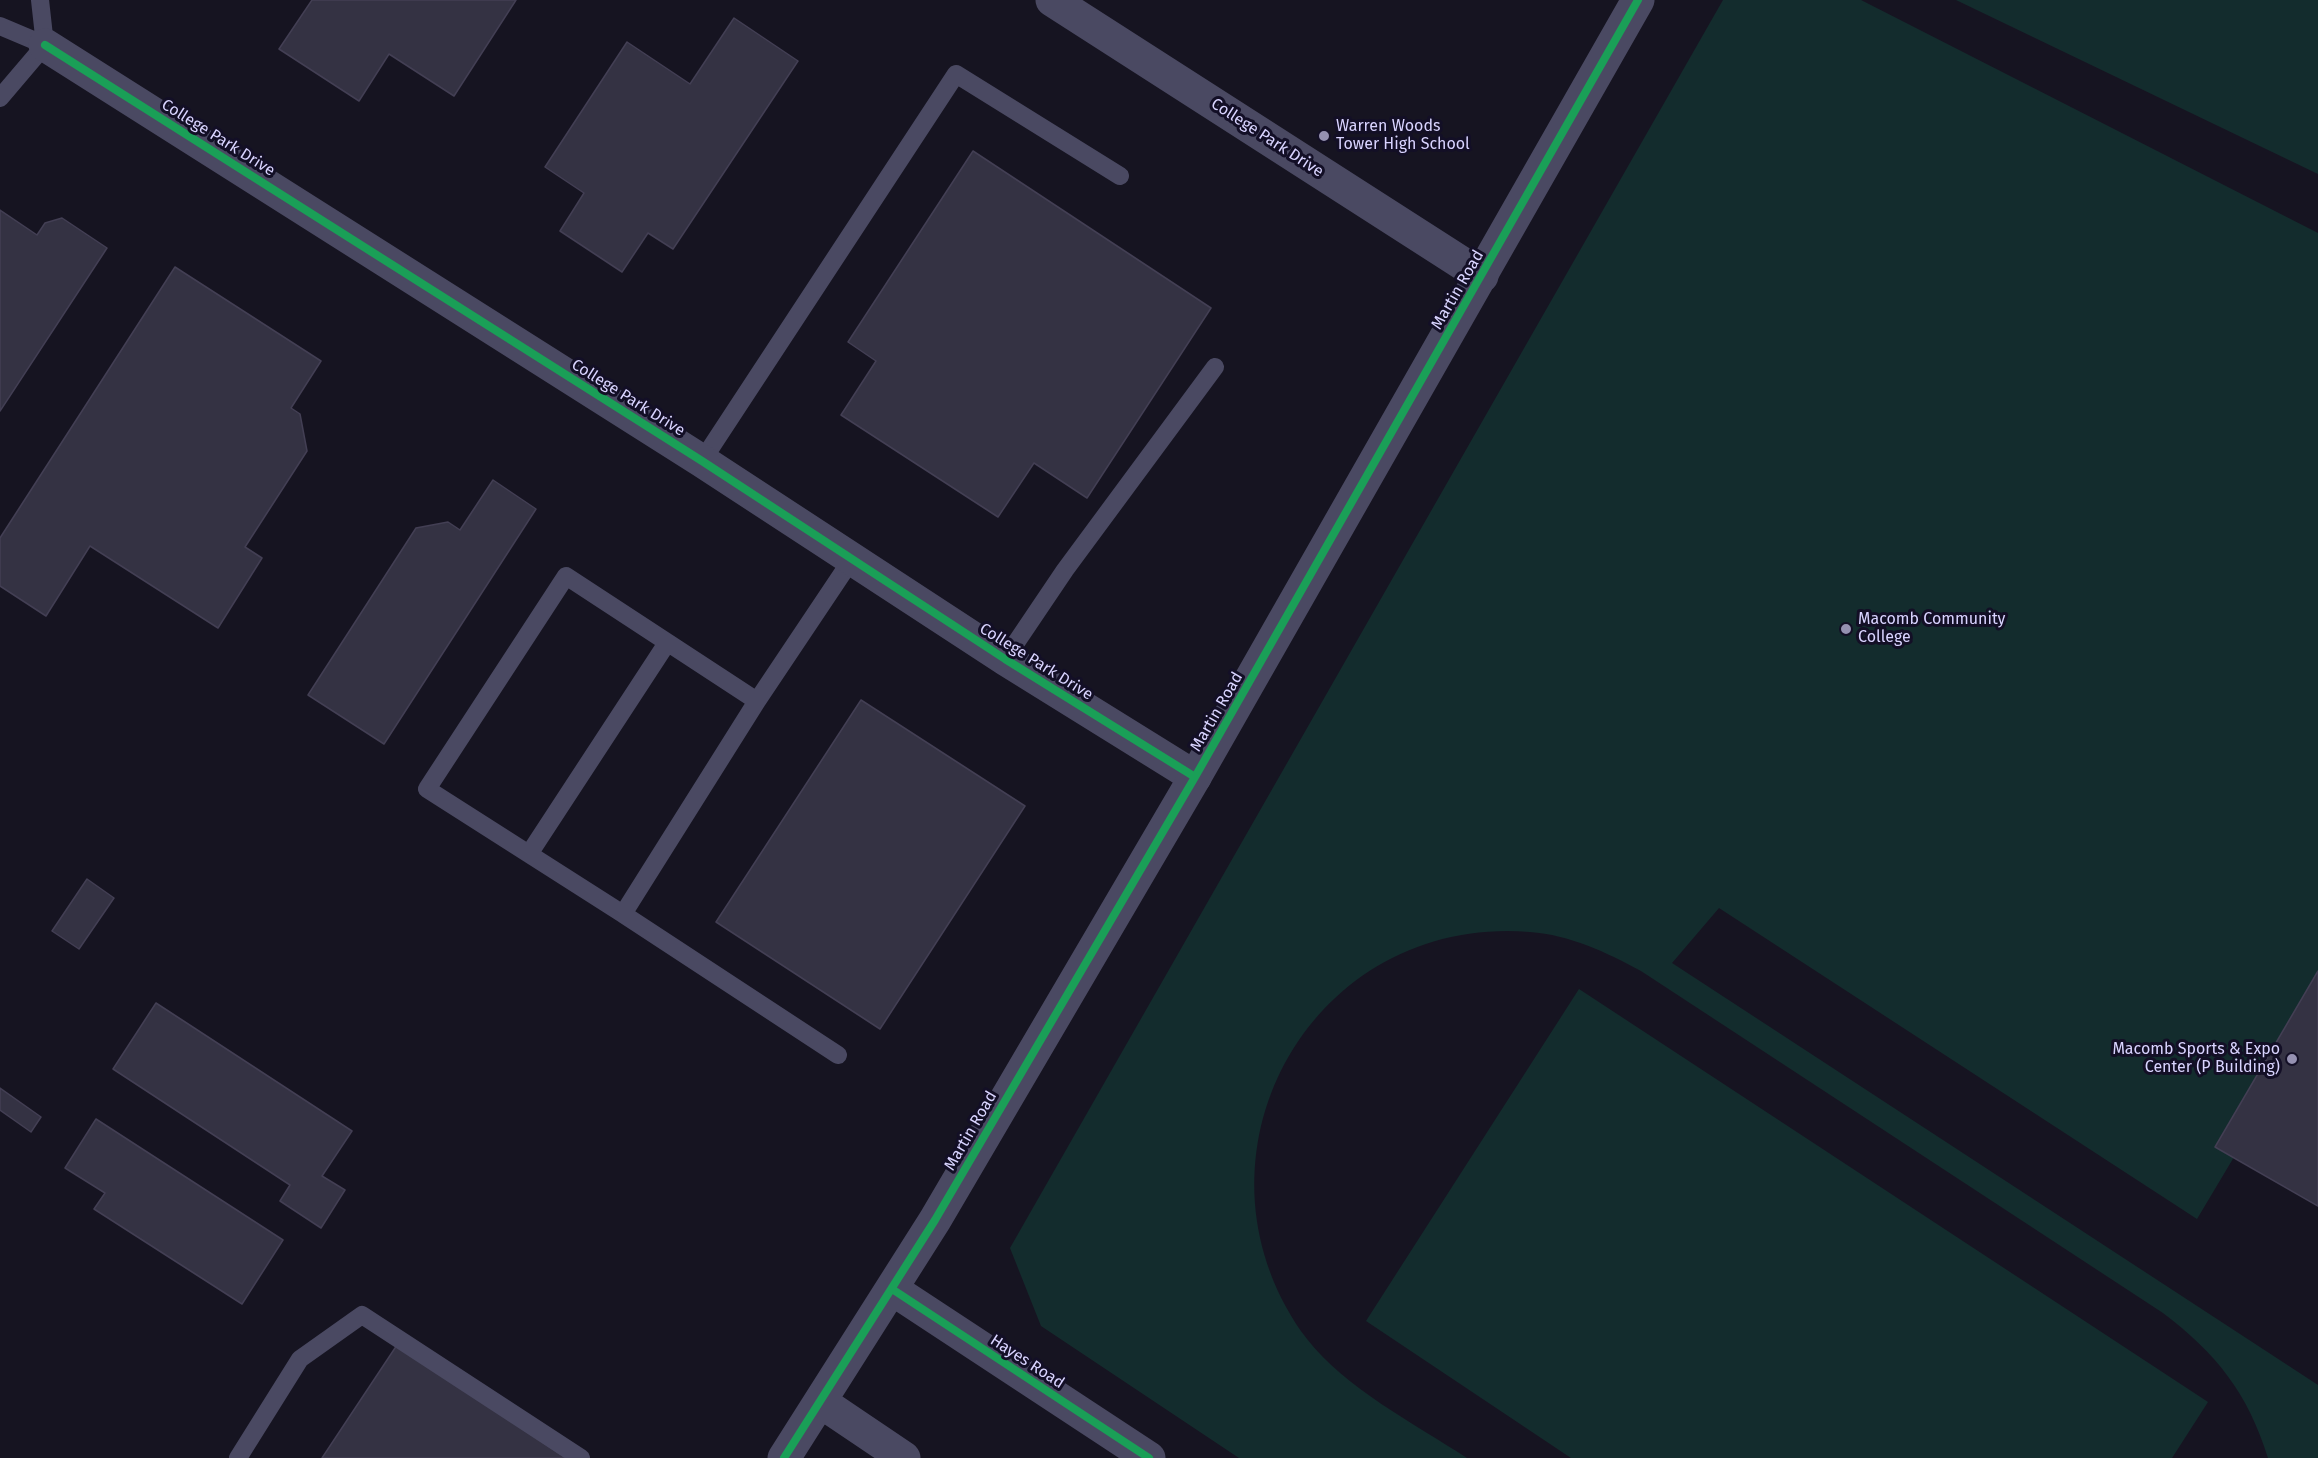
<!DOCTYPE html>
<html>
<head>
<meta charset="utf-8">
<style>
  body { margin:0 }
  canvas { display:block; background:#161421 }
</style>
</head>
<body>
<canvas width="2318" height="1458"></canvas>
<script>
const g = document.querySelector('canvas').getContext('2d');
g.lineJoin = 'round';
function fillPath(path, color) { g.fillStyle = color; g.fill(path, 'evenodd'); }
function stroke(path, color, width, dash) { g.strokeStyle = color; g.lineWidth = width; g.lineCap = dash ? 'butt' : 'round'; g.setLineDash(dash || []); g.stroke(path); }
function write(font, color, halo, rows, align = 'center') {
  g.font = font + ' "Fira Sans",sans-serif'; g.lineWidth = 6; g.setLineDash([]); g.textBaseline = 'middle'; g.strokeStyle = halo; g.fillStyle = color; for (const [text, x, y, turn = 0] of rows) {
    g.save(); g.translate(x, y); g.rotate((+turn || 0) * Math.PI / 180); g.textAlign = isNaN(turn) ? turn : align; if (halo) g.strokeText(text, 0, 0); g.fillText(text, 0, 0); g.restore();
  }
}
const green = new Path2D(`
  M1723 0H1861L2318 233V971L2215 1146 2234 1157 2197 1219 1719 908 1672 963 2318 1385V1458H2268C2248 1393 2216 1353 2163 1313L1641 971C1606 952 1570 935 1530 932 1308 914 1175 1161 1307 1339 1345 1388 1415 1424 1467 1458H1239L1041 1326 1010 1248Z
  M1956 0H2318V174Z
  M1579 989 2208 1402 2172 1458H1571L1366 1321Z`);
const building = new Path2D(`
  M312 0H516L454 96 389 54 359 101 279 49Z
  M734 18 798 61 673 249 648 233 622 272 560 231 584 193 545 167 627 42 690 84Z
  M973 151 1211 308 1087 498 1034 463 998 517 841 415 876 361 848 342Z
  M0 210 37 235 45 223 62 218 107 248 0 411Z
  M175 267 321 361 291 408 300 414 307 451 245 547 262 558 218 628 90 546 46 616 0 586V538Z
  M493 480 536 509 384 744 308 695 416 528 448 522 460 530Z
  M861 700 1025 806 880 1029 716 922Z
  M87 879 114 898 79 949 52 931Z
  M2318 971V1206L2215 1147Z
  M156 1003 352 1131 322 1176 345 1190 321 1228 280 1201 290 1185 113 1069Z
  M0 1088 41 1117 31 1132 0 1110Z
  M96 1119 283 1240 242 1304 94 1209 105 1193 65 1168Z
  M397 1345 566 1458H322Z`);
const service = new Path2D(`
  M0 26 45 45
  M0 98 45 45 40 0
  M702 461 956 74 1120 176
  M1005 659 1065 570 1215 367
  M529 854 667 643
  M623 914 427 789 566 576 757 701
  M838 1055 623 914 757 701 852 559
  M238 1458 300 1359 362 1315 581 1458`);
const minor = new Path2D(`
  M1052 0 1482 276
  M45 45 702 461 1005 659 1195 777`);
const tertiary = new Path2D(`
  M892 1289 1149 1458
  M821 1402 904 1458
  M784 1458 935 1220 1195 777 1638 0`);
const cycleway = new Path2D(`
  M45 45 702 461 1005 659 1195 777
  M892 1289 1149 1458
  M784 1458 935 1220 1195 777 1638 0`);
const markers = [
  [1324,136,6,"#9591b1"],
  [1846,629,6,"#9591b1"],
  [2292,1059,6,"#9591b1"]
];
const poiNames = [
  ["Warren Woods",1336,127],
  ["Tower High School",1336,145],
  ["Macomb Community",1858,620],
  ["College",1858,638],
  ["Macomb Sports & Expo",2280,1050,"right"],
  ["Center (P Building)",2280,1068,"right"]
];
const streetNames = [
  ["College Park Drive",218,138,32],
  ["College Park Drive",1267,138,33],
  ["Martin Road",1458,290,-60],
  ["College Park Drive",628,398,32],
  ["College Park Drive",1036,662,32],
  ["Martin Road",1217,712,-60],
  ["Martin Road",971,1131,-60],
  ["Hayes Road",1027,1362,33]
];
fillPath(green, '#132c2d');
fillPath(building, '#343243');
stroke(building, '#433f54', 1.5);
stroke(service, '#4a4962', 18);
stroke(minor, '#4a4962', 33);
stroke(tertiary, '#4a4962', 33);
stroke(cycleway, '#1a9f57', 8);
for (const [x, y, r, color] of markers) { const dot = new Path2D(); dot.arc(x, y, r, 0, 2 * Math.PI); g.fillStyle = color; g.fill(dot); stroke(dot, '#130f26', 2); }
write('16px', '#d9d4ff', '#130f26', poiNames, 'left');
write('16px', '#d9d4ff', '#130f26', streetNames);
</script>
</body>
</html>
